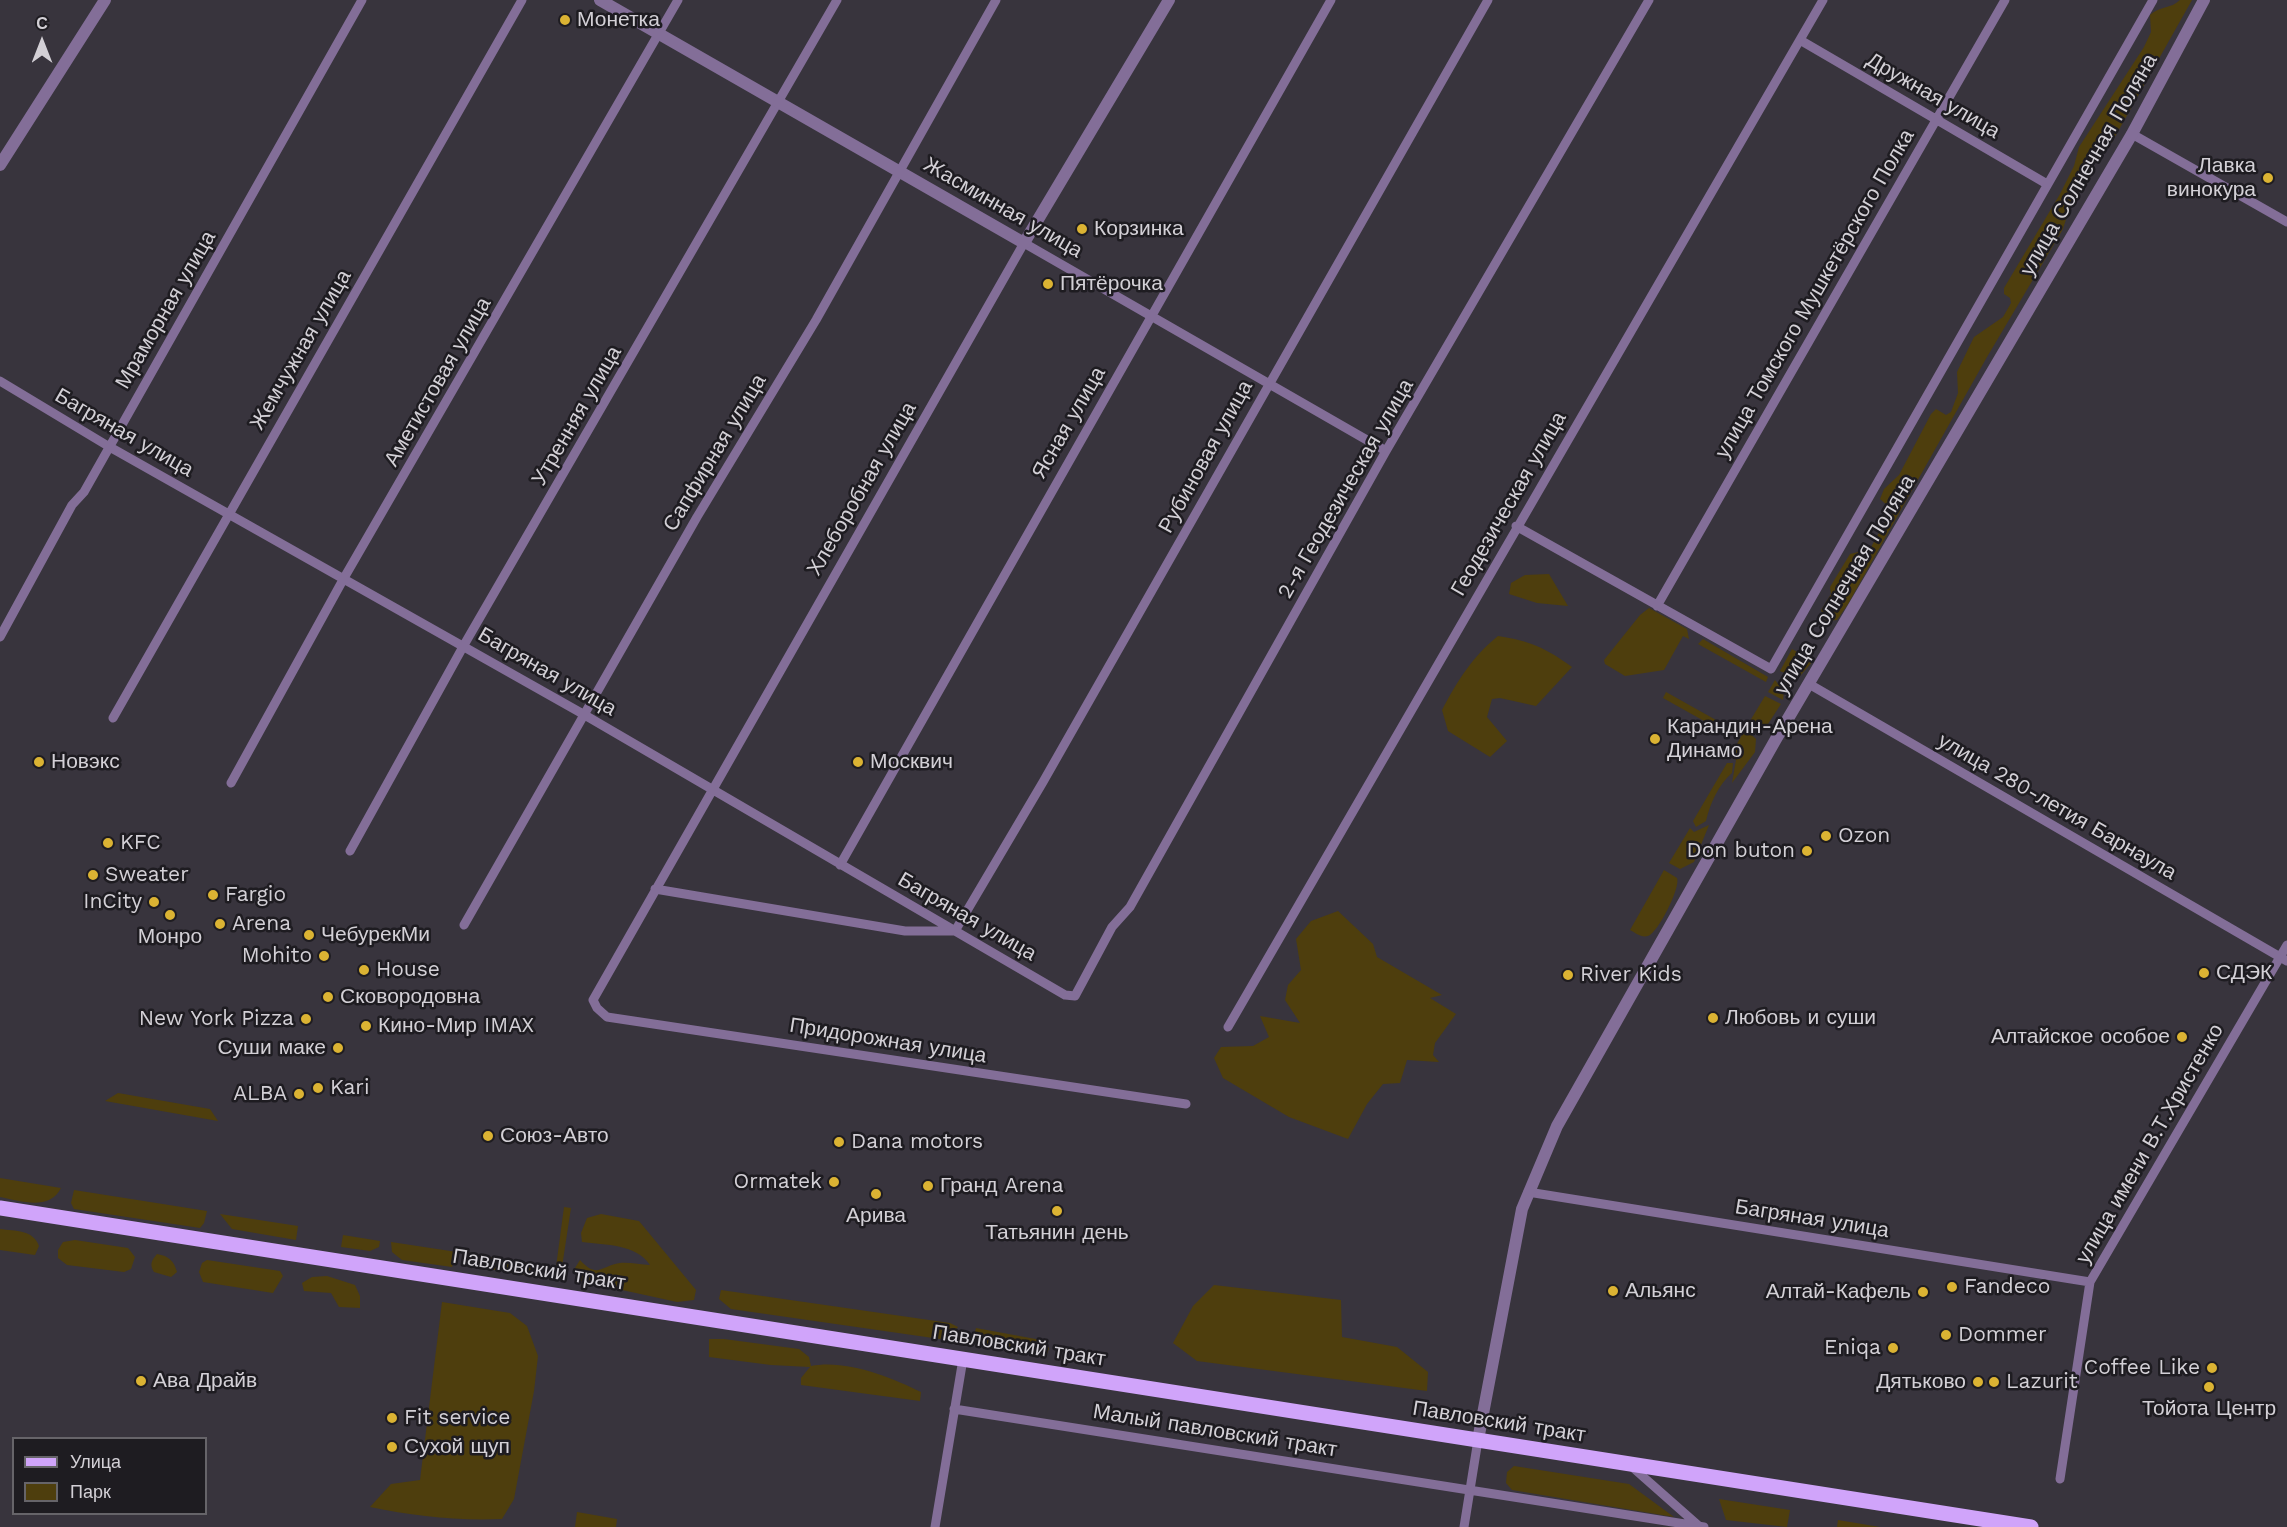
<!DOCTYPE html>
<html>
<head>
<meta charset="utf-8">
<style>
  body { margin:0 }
  #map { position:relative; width:2287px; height:1527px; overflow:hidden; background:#38343d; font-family:"Work Sans",sans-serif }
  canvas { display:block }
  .legend { position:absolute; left:12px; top:1437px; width:195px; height:78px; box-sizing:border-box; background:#1e1c21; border:2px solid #666469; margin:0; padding:8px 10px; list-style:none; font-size:18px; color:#d3d0d6 }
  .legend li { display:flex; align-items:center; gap:12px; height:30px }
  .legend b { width:30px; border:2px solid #666469 }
  .north { position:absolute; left:12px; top:12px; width:60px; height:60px; -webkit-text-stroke:4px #1e1c21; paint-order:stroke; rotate:0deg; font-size:16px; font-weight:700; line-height:24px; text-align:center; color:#d3d0d6 }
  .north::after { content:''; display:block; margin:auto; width:21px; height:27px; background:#d3d0d6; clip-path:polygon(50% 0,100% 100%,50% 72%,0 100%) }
</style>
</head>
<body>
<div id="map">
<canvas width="2287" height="1527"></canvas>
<ul class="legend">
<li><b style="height:8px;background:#d0a4fa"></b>Улица</li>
<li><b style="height:16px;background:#4e3e0d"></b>Парк</li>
</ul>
<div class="north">С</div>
</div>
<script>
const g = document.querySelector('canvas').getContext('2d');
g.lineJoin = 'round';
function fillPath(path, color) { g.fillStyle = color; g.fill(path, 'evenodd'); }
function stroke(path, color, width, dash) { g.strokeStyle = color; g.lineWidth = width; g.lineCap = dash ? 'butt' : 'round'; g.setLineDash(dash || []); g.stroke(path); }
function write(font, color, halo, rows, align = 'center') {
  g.font = font + ' "Work Sans",sans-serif'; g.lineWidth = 5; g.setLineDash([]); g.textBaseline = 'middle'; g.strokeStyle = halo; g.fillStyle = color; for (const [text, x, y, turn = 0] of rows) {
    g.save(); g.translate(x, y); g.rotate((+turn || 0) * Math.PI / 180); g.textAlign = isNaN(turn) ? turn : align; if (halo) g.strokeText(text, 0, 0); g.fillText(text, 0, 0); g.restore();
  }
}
const green = new Path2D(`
  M2180 0H2192L2112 142 2094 161 2071 203 2063 229 1987 357 1848 604 1837 620 1826 621 1821 610 1831 594 1830 587 1850 554 1870 549 1890 513 1889 507 1880 499 1884 489 1899 475 1931 414 1936 409 1946 415 1951 412 1958 393 1957 372 1974 337 2003 317 2011 303 2010 298 2004 294V288L2060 194 2074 166 2079 147 2144 47 2151 32 2150 15C2159 6 2171 9 2180 0Z
  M1549 574 1568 606 1537 603 1509 594 1511 583 1525 575Z
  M1649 608 1687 629 1689 639 1683 636 1664 670 1625 676 1605 664 1604 660 1640 615Z
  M1498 636C1530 641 1546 648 1572 667L1536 706 1500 698 1492 699 1487 717 1507 741 1490 757 1448 731 1442 710C1458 680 1472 657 1498 636Z
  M1703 639 1768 677 1766 682 1698 644Z
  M1792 649 1813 661 1800 676 1794 677 1780 671Z
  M1775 680 1784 691 1783 700 1768 692Z
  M1666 692 1716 720 1713 726 1663 698Z
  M1765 696 1781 704 1768 724 1758 725 1750 721Z
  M1745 729 1756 739 1755 752 1732 783 1736 760 1730 757Z
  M1727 763H1733L1732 773C1718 785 1710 804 1706 821L1696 827 1693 821Z
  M1709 825 1694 862 1680 869 1669 863 1690 828 1694 832Z
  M1664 870 1677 878C1681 887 1658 933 1648 936 1641 938 1636 933 1630 930Z
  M1338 911 1373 944 1377 957 1442 995 1430 998 1456 1014 1435 1043 1433 1055 1439 1062 1407 1060 1400 1083 1383 1084 1367 1104 1348 1139 1289 1117 1223 1078 1214 1058 1221 1047 1253 1046 1269 1037 1260 1016 1300 1023 1285 1000 1288 985 1301 970 1296 939 1311 921Z
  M118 1093 210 1109 218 1121 105 1101Z
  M0 1178 61 1188C50 1211 20 1201 0 1197Z
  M74 1190 207 1211 204 1223 200 1228 74 1209 71 1203Z
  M564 1207 571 1208 560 1280 475 1267 471 1254 556 1267Z
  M220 1214 298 1226 296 1240 232 1229Z
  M601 1214 639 1221 696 1290 694 1300 677 1302 581 1281 575 1268 580 1260C597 1279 601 1266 620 1263 629 1262 641 1265 650 1265 636 1244 606 1245 582 1242L581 1233 587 1218Z
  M0 1229C15 1231 34 1230 39 1246L35 1255 0 1250Z
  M343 1235 380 1241 379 1247 370 1251 341 1247Z
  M75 1240 128 1248 135 1257 131 1269 124 1272 67 1265 58 1258V1250L63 1242Z
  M391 1242 457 1252 452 1267 402 1260 392 1252Z
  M157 1254C169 1256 174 1261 177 1272L171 1277 154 1272C149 1264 152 1260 157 1254Z
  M207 1260 280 1271 283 1276 273 1293 203 1282 199 1272 202 1263Z
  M327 1276 355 1285 360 1296V1308L339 1307 331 1293 304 1291 302 1283 312 1277Z
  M1214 1285 1341 1300 1342 1337 1397 1347 1428 1372 1427 1391 1197 1361 1173 1343 1193 1306Z
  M721 1290 950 1323 958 1327 952 1335 940 1339 731 1309 719 1299Z
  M442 1302 510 1313 527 1326 538 1356 534 1391 514 1499 502 1519C456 1521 414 1516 370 1507L391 1484 420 1480Z
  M976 1328 1041 1340 1049 1348 1047 1354 1039 1355 978 1343 974 1335Z
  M709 1339H724L799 1349 809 1357 811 1366C845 1359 891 1377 921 1392L920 1401 801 1385V1378L810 1367 771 1365 709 1357Z
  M1514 1466 1629 1484 1674 1517 1512 1490 1506 1483 1507 1472Z
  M1719 1499 1790 1510 1787 1527 1726 1520Z
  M577 1512 617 1519 616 1527H575Z
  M1838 1520 1880 1527H1837Z`);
const minor = new Path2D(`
  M1800 40 2047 184
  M2132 134 2287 222
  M0 381 108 446 583 714 1065 995 1075 996 1112 927 1130 907 1386 451 1649 0
  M1516 526 1771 669 2153 0
  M1657 606 2005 0
  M0 637 72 505 84 492 362 0
  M1809 684 2287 961
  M113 718 522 0
  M231 783 344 578 678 0
  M350 851 464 645 837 0
  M840 865 1331 0
  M655 889 905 931H955L1043 782 1488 0
  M464 925 697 517 816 320 996 0
  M1228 1027 1823 0
  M1186 1104 607 1017 597 1008 593 1000 1024 243 1386 451
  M1528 1192 2090 1282
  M954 1409 1704 1527
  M1631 1466 1699 1526
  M2060 1479 2090 1282 2287 945
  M935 1527 963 1359
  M1464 1527 1478 1440`);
const tertiary = new Path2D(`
  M600 0 1024 243 1169 0
  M0 165 105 0
  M1478 1440 1522 1209 1557 1126 1776 739 2132 134 2204 0`);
const primary = new Path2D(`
  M0 1208 2031 1527`);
const markers = [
  [565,20,6,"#dbb333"],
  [2268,178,6,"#dbb333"],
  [1082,229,6,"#dbb333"],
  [1048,284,6,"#dbb333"],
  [1655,739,6,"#dbb333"],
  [39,762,6,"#dbb333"],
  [858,762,6,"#dbb333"],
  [1826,836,6,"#dbb333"],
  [108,843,6,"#dbb333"],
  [1807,851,6,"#dbb333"],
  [93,875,6,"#dbb333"],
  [213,895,6,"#dbb333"],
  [154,902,6,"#dbb333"],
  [170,915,6,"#dbb333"],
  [220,924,6,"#dbb333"],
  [309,935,6,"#dbb333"],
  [324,956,6,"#dbb333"],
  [364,970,6,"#dbb333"],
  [2204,973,6,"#dbb333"],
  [1568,975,6,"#dbb333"],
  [328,997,6,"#dbb333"],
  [1713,1018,6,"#dbb333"],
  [306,1019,6,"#dbb333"],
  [366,1026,6,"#dbb333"],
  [2182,1037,6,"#dbb333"],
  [338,1048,6,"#dbb333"],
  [318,1088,6,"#dbb333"],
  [299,1094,6,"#dbb333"],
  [488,1136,6,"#dbb333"],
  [839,1142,6,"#dbb333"],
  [834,1182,6,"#dbb333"],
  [928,1186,6,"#dbb333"],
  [876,1194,6,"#dbb333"],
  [1057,1211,6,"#dbb333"],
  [1952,1287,6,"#dbb333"],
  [1613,1291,6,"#dbb333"],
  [1923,1292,6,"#dbb333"],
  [1946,1335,6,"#dbb333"],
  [1893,1348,6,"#dbb333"],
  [2212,1368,6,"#dbb333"],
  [141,1381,6,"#dbb333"],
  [1978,1382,6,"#dbb333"],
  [1994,1382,6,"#dbb333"],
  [2209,1387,6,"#dbb333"],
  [392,1418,6,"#dbb333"],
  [392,1447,6,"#dbb333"]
];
const poiNames = [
  ["Монетка",577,20],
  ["Лавка",2256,166,"right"],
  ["винокура",2256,190,"right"],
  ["Корзинка",1094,229],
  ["Пятёрочка",1060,284],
  ["Карандин-Арена",1667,727],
  ["Динамо",1667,751],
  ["Новэкс",51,762],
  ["Москвич",870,762],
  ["Ozon",1838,836],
  ["KFC",120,843],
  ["Don buton",1795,851,"right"],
  ["Sweater",105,875],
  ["Fargio",225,895],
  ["InCity",142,902,"right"],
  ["Arena",232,924],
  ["ЧебурекМи",321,935],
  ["Монро",170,937,"center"],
  ["Mohito",312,956,"right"],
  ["House",376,970],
  ["СДЭК",2216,973],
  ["River Kids",1580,975],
  ["Сковородовна",340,997],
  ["Любовь и суши",1725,1018],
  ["New York Pizza",294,1019,"right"],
  ["Кино-Мир IMAX",378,1026],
  ["Алтайское особое",2170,1037,"right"],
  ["Суши маке",326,1048,"right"],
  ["Kari",330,1088],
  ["ALBA",287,1094,"right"],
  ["Союз-Авто",500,1136],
  ["Dana motors",851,1142],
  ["Ormatek",822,1182,"right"],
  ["Гранд Arena",940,1186],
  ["Арива",876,1216,"center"],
  ["Татьянин день",1057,1233,"center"],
  ["Fandeco",1964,1287],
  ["Альянс",1625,1291],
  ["Алтай-Кафель",1911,1292,"right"],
  ["Dommer",1958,1335],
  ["Eniqa",1881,1348,"right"],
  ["Coffee Like",2200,1368,"right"],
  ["Ава Драйв",153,1381],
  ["Дятьково",1966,1382,"right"],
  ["Lazurit",2006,1382],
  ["Тойота Центр",2209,1409,"center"],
  ["Fit service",404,1418],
  ["Сухой щуп",404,1447]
];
const streetNames = [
  ["Дружная улица",1933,96,30],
  ["улица Солнечная Поляна",2089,165,-60],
  ["Жасминная улица",1003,208,30],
  ["улица Томского Мушкетёрского Полка",1815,294,-60],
  ["Мраморная улица",166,310,-60],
  ["Жемчужная улица",301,350,-60],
  ["Аметистовая улица",438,382,-60],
  ["Утренняя улица",577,416,-60],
  ["Ясная улица",1069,423,-60],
  ["Багряная улица",124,433,30],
  ["Сапфирная улица",715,453,-59],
  ["Рубиновая улица",1206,457,-61],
  ["Хлеборобная улица",862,489,-60],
  ["2-я Геодезическая улица",1346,489,-60],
  ["Геодезическая улица",1509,504,-60],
  ["улица Солнечная Поляна",1845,585,-59],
  ["Багряная улица",547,672,30],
  ["улица 280-летия Барнаула",2057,807,30],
  ["Багряная улица",967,917,30],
  ["Придорожная улица",888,1041,9],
  ["улица имени В.Т.Христенко",2150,1144,-60],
  ["Багряная улица",1812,1219,9],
  ["Павловский тракт",539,1270,9],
  ["Павловский тракт",1019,1346,9],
  ["Павловский тракт",1499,1422,9],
  ["Малый павловский тракт",1215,1431,9]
];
fillPath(green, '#4e3e0d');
stroke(minor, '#836e98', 9);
stroke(tertiary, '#836e98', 12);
stroke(primary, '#d0a4fa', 15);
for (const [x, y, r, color] of markers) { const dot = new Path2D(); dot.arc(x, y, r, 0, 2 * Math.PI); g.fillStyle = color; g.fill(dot); stroke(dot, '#1e1c21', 2); }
write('21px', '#d3d0d6', '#1e1c21', poiNames, 'left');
write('21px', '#d3d0d6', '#1e1c21', streetNames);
</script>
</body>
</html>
